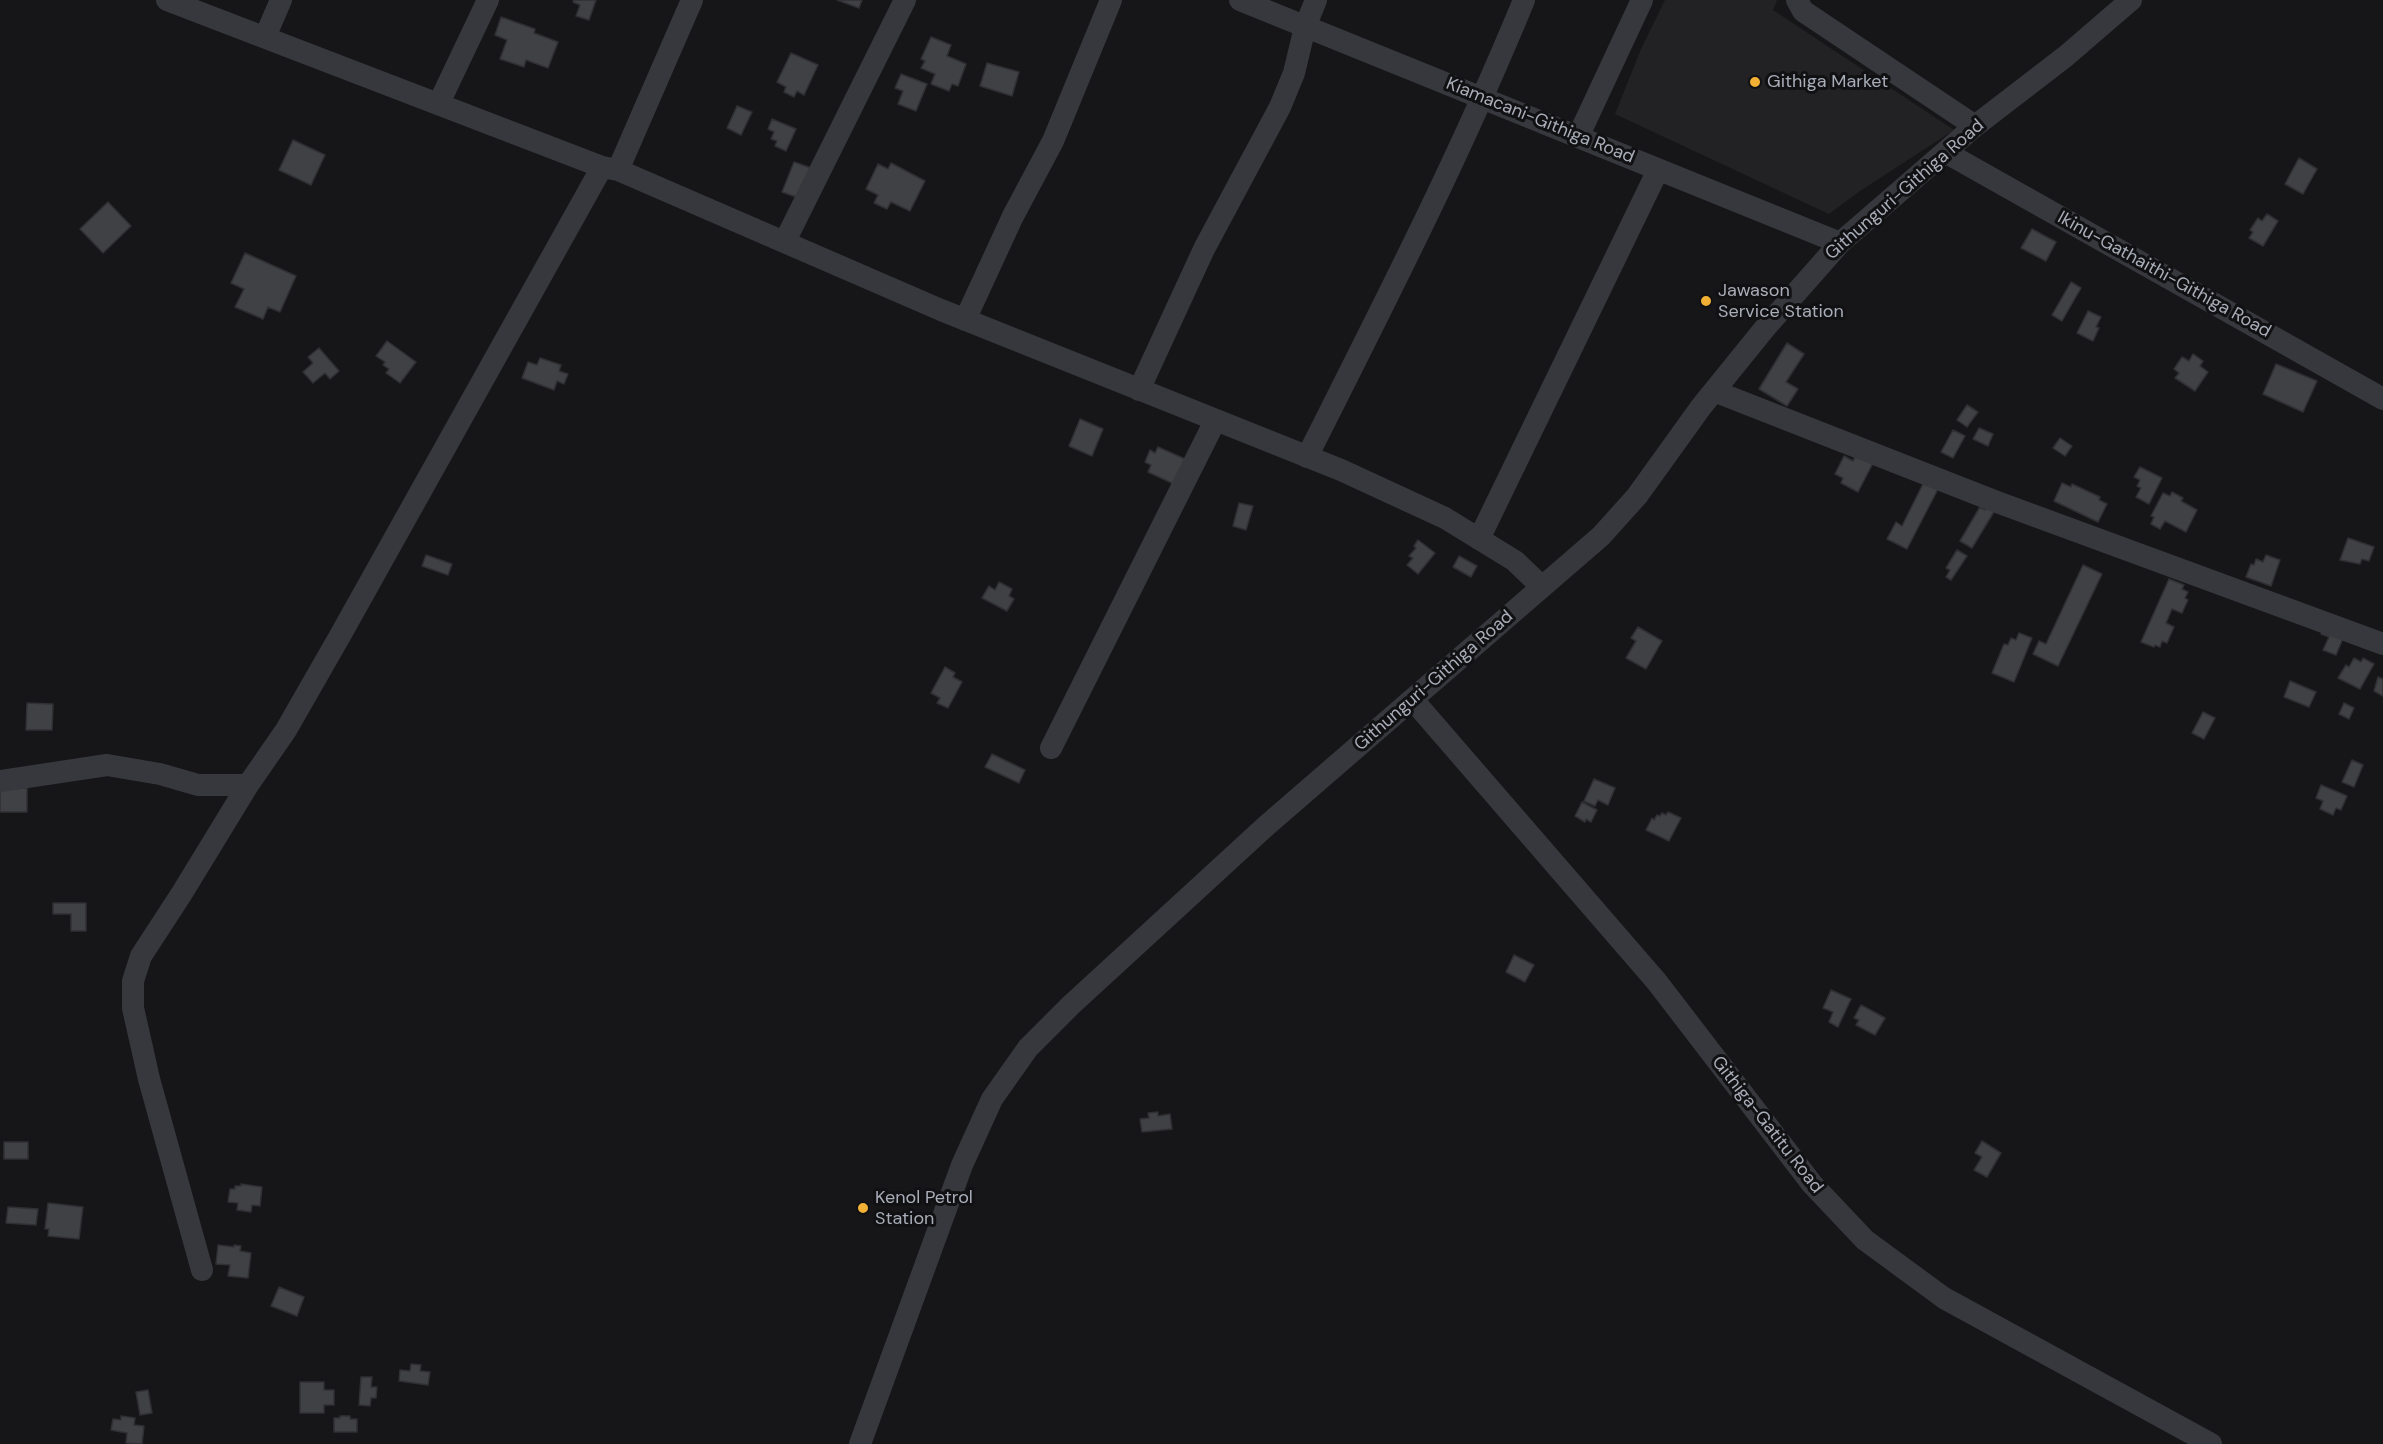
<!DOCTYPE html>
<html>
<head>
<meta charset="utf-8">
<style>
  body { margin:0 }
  canvas { display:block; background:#161618 }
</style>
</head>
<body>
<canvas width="2383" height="1444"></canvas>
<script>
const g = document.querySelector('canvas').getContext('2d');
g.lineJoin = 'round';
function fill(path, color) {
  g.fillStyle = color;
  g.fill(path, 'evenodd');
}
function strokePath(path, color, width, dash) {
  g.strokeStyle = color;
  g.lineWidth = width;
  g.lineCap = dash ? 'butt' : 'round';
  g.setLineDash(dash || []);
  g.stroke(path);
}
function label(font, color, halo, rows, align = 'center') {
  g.font = font + ' "DM Sans",sans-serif';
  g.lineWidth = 6;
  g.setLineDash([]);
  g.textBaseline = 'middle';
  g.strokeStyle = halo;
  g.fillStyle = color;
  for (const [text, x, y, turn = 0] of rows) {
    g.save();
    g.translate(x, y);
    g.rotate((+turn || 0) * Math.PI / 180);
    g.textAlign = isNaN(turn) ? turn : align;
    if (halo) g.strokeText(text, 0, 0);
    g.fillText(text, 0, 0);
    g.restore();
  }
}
fill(new Path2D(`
  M1665 0H1777L1773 10 1954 130 1860 191 1829 214 1615 114 1641 49Z`), '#222225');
const building = new Path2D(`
  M574 0H596L589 20 576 16 580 5 573 2Z
  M837 0H862L859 8Z
  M501 17 535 29 534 33 558 42 548 68 526 60 524 67 500 59 507 40 495 35Z
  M931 37 951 45 947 56 966 64 958 86 952 84 949 91 931 84 935 74 921 68 925 61 921 59Z
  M791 53 818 65 804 95 797 91 794 97 784 92 786 87 777 82Z
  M987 63 1019 72 1012 96 980 86Z
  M901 74 927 84 916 111 898 104 903 91 895 88Z
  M737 106 752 112 741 135 727 128Z
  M772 119 796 129 786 151 775 146 777 141 771 139 774 132 768 129Z
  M293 140 325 155 311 185 279 170Z
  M2299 158 2317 169 2303 194 2285 184Z
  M794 162 817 170 799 198 782 192Z
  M891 163 925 181 910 211 891 202 887 209 874 203 878 195 866 189 878 164 888 169Z
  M108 202 131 226 103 253 80 229Z
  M2267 214 2278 221 2263 246 2249 238 2253 232 2250 230 2258 218 2262 221Z
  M2032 229 2056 242 2046 261 2021 248Z
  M245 253 296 276 280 312 268 307 263 319 235 307 244 289 231 283Z
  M2071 282 2081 288 2062 321 2052 315Z
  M2088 311 2101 317 2096 327 2099 328 2093 341 2077 333Z
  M387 341 416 362 400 383 386 373 389 369 383 365 385 362 376 356Z
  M1787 343 1804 354 1786 382 1798 389 1787 406 1759 389Z
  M319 348 339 371 330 379 325 373 313 383 303 372 313 363 308 357Z
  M2193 354 2203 361 2200 366 2208 372 2195 391 2175 378 2179 373 2174 369 2182 357 2189 361Z
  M540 358 561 365 559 371 568 374 564 384 557 381 554 390 522 378 528 362 537 365Z
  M2276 364 2317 381 2303 412 2263 394Z
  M1967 405 1978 412 1967 427 1957 420Z
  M1080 419 1103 429 1092 456 1069 446Z
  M1979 428 1993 434 1988 446 1973 439Z
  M1953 430 1965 436 1953 458 1941 452Z
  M2060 438 2072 446 2065 456 2053 448Z
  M1158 447 1185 459 1174 484 1148 472 1151 465 1145 462 1150 450 1155 453Z
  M1856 455 1873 463 1858 492 1841 483 1843 478 1835 474 1844 456 1853 461Z
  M2140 467 2162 478 2149 504 2136 497 2141 488 2137 486 2140 480 2134 477Z
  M1924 482 1938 489 1907 549 1887 539 1896 522 1902 526Z
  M2062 483 2071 487 2072 484 2100 497 2099 500 2107 504 2098 522 2054 501Z
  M2172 492 2183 498 2181 501 2197 510 2186 532 2165 521 2160 529 2151 524 2154 517 2151 516 2163 493 2170 496Z
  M1239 503 1253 506 1246 530 1233 526Z
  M1988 505 1995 510 1972 548 1960 541 1980 507 1985 510Z
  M2348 538 2374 547 2369 561 2362 559 2360 564 2340 560Z
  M1418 540 1435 553 1418 574 1407 565 1413 558 1409 556 1416 548 1414 546Z
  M1957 550 1967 556 1951 580 1946 577 1950 570 1946 568Z
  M426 555 452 564 448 575 422 566Z
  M2266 555 2280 560 2271 586 2246 577 2251 564 2254 565 2256 559 2263 562Z
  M1459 556 1477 566 1471 577 1453 567Z
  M2083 565 2102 574 2058 666 2033 654 2039 641 2046 644Z
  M2169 579 2184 585 2182 589 2188 592 2185 598 2188 600 2182 613 2172 609 2166 623 2174 627 2167 643 2162 641 2160 647 2155 645 2154 647 2141 642Z
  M999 582 1012 589 1009 596 1014 599 1007 611 982 598 989 586 995 590Z
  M1638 627 1662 641 1646 669 1626 658 1636 641 1631 638Z
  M2323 627 2344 636 2336 655 2323 650 2329 637 2321 634Z
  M2019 633 2032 638 2014 682 1992 673 2004 644 2008 645 2011 638 2016 640Z
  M2354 658 2361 662 2363 658 2374 664 2360 689 2338 678 2346 665 2349 667Z
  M945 667 955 673 953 677 962 682 948 708 937 703 940 698 931 693Z
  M2378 677 2383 679V696L2374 691Z
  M2290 681 2316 692 2309 707 2284 697Z
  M27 703 53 704 52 730H26Z
  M2344 703 2354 708 2349 719 2339 714Z
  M2203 712 2215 718 2204 739 2192 733Z
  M992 754 1025 770 1019 783 985 767Z
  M2352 760 2363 765 2354 787 2342 782Z
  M1594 779 1615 788 1608 805 1598 800 1595 806 1584 801Z
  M2321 785 2347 796 2341 810 2336 808 2333 815 2320 809 2323 801 2316 798Z
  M27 788V812H0V789Z
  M1582 802 1597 810 1591 822 1586 819 1585 822 1575 816Z
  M1668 812 1681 818 1669 841 1646 830 1652 818 1654 820 1657 815 1660 816 1662 813 1666 815Z
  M53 903H86V931H71V914H53Z
  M1514 955 1534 965 1525 982 1506 972Z
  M1831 990 1851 999 1838 1027 1829 1022 1833 1012 1823 1008Z
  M1861 1005 1885 1018 1875 1035 1856 1025 1859 1020 1854 1018Z
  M1158 1112V1116L1170 1114 1172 1129 1142 1132 1140 1119 1149 1118 1148 1113Z
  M1982 1141 2001 1153 1987 1177 1974 1170 1982 1157 1975 1153Z
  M4 1142H28V1159H4Z
  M241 1184 262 1187 260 1206 252 1205 251 1212 237 1210 238 1203 228 1202 230 1189H235V1186H241Z
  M48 1203 83 1207 79 1239 48 1236 49 1229H45Z
  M8 1207 38 1209 36 1225 6 1223Z
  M218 1245 234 1247V1245L241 1246 240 1251 251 1253 248 1278 228 1276 230 1265 216 1264Z
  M279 1287 304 1297 297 1316 271 1306Z
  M411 1364 421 1365 420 1371 430 1372 428 1385 399 1381 400 1370 410 1371Z
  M361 1377H372L371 1387H377L376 1398H371L370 1406 359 1405Z
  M300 1382H324V1390H334V1405H324V1413H300Z
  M148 1390 152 1413 140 1415 136 1392Z
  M121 1416 135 1418 134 1425 144 1426 142 1444 126 1443 127 1433 111 1430 113 1419 121 1420Z
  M340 1416H350V1419H357V1432H334V1418H340Z`);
fill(building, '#404145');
strokePath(building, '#303034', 1.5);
strokePath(new Path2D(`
  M167 0 602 167 618 170 941 310 1341 470 1445 518 1515 561 1542 587
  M1240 0 1840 243
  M1797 0 1803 11 1975 126
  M265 37 281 0
  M439 103 488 0
  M1578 137 1642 0
  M1945 152 2383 399
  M618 170 692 0
  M785 241 905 0
  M965 320 1013 216 1053 141 1111 0
  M1139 390 1204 249 1280 107 1294 73 1305 27 1316 0
  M1714 391 1997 502 2383 644
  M1307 457C1383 306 1460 156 1524 0
  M1479 539 1658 170
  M1413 700 1657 982 1812 1184 1865 1240 1944 1298 2211 1444
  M1051 748 1215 421
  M0 781 107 765 160 774 198 785H248L286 730 341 634 602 167
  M202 1270 149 1079 133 1008V981L141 956 182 893 248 785
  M860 1444 962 1165 992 1099 1028 1048 1071 1005 1266 826 1601 536 1637 496 1701 407 1765 328 1840 243 1975 126 2066 56 2131 0`), '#37383d', 22);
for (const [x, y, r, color] of [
  [1755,82,6,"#f2b134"],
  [1706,301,6,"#f2b134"],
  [863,1208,6,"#f2b134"]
]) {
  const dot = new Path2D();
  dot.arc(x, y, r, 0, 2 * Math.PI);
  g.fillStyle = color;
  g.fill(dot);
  strokePath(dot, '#111113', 2);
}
label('18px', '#a8adb8', '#111113', [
  ["Githiga Market",1767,82],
  ["Jawason",1718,291],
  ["Service Station",1718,312],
  ["Kenol Petrol",875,1198],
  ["Station",875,1219]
], 'left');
label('18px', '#a8adb8', '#111113', [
  ["Kiamacani-Githiga Road",1540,121,22],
  ["Githunguri-Githiga Road",1905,190,-41],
  ["Ikinu-Gathaithi-Githiga Road",2164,275,29],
  ["Githunguri-Githiga Road",1434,681,-41],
  ["Githiga-Gatitu Road",1767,1125,52]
]);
</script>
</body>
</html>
